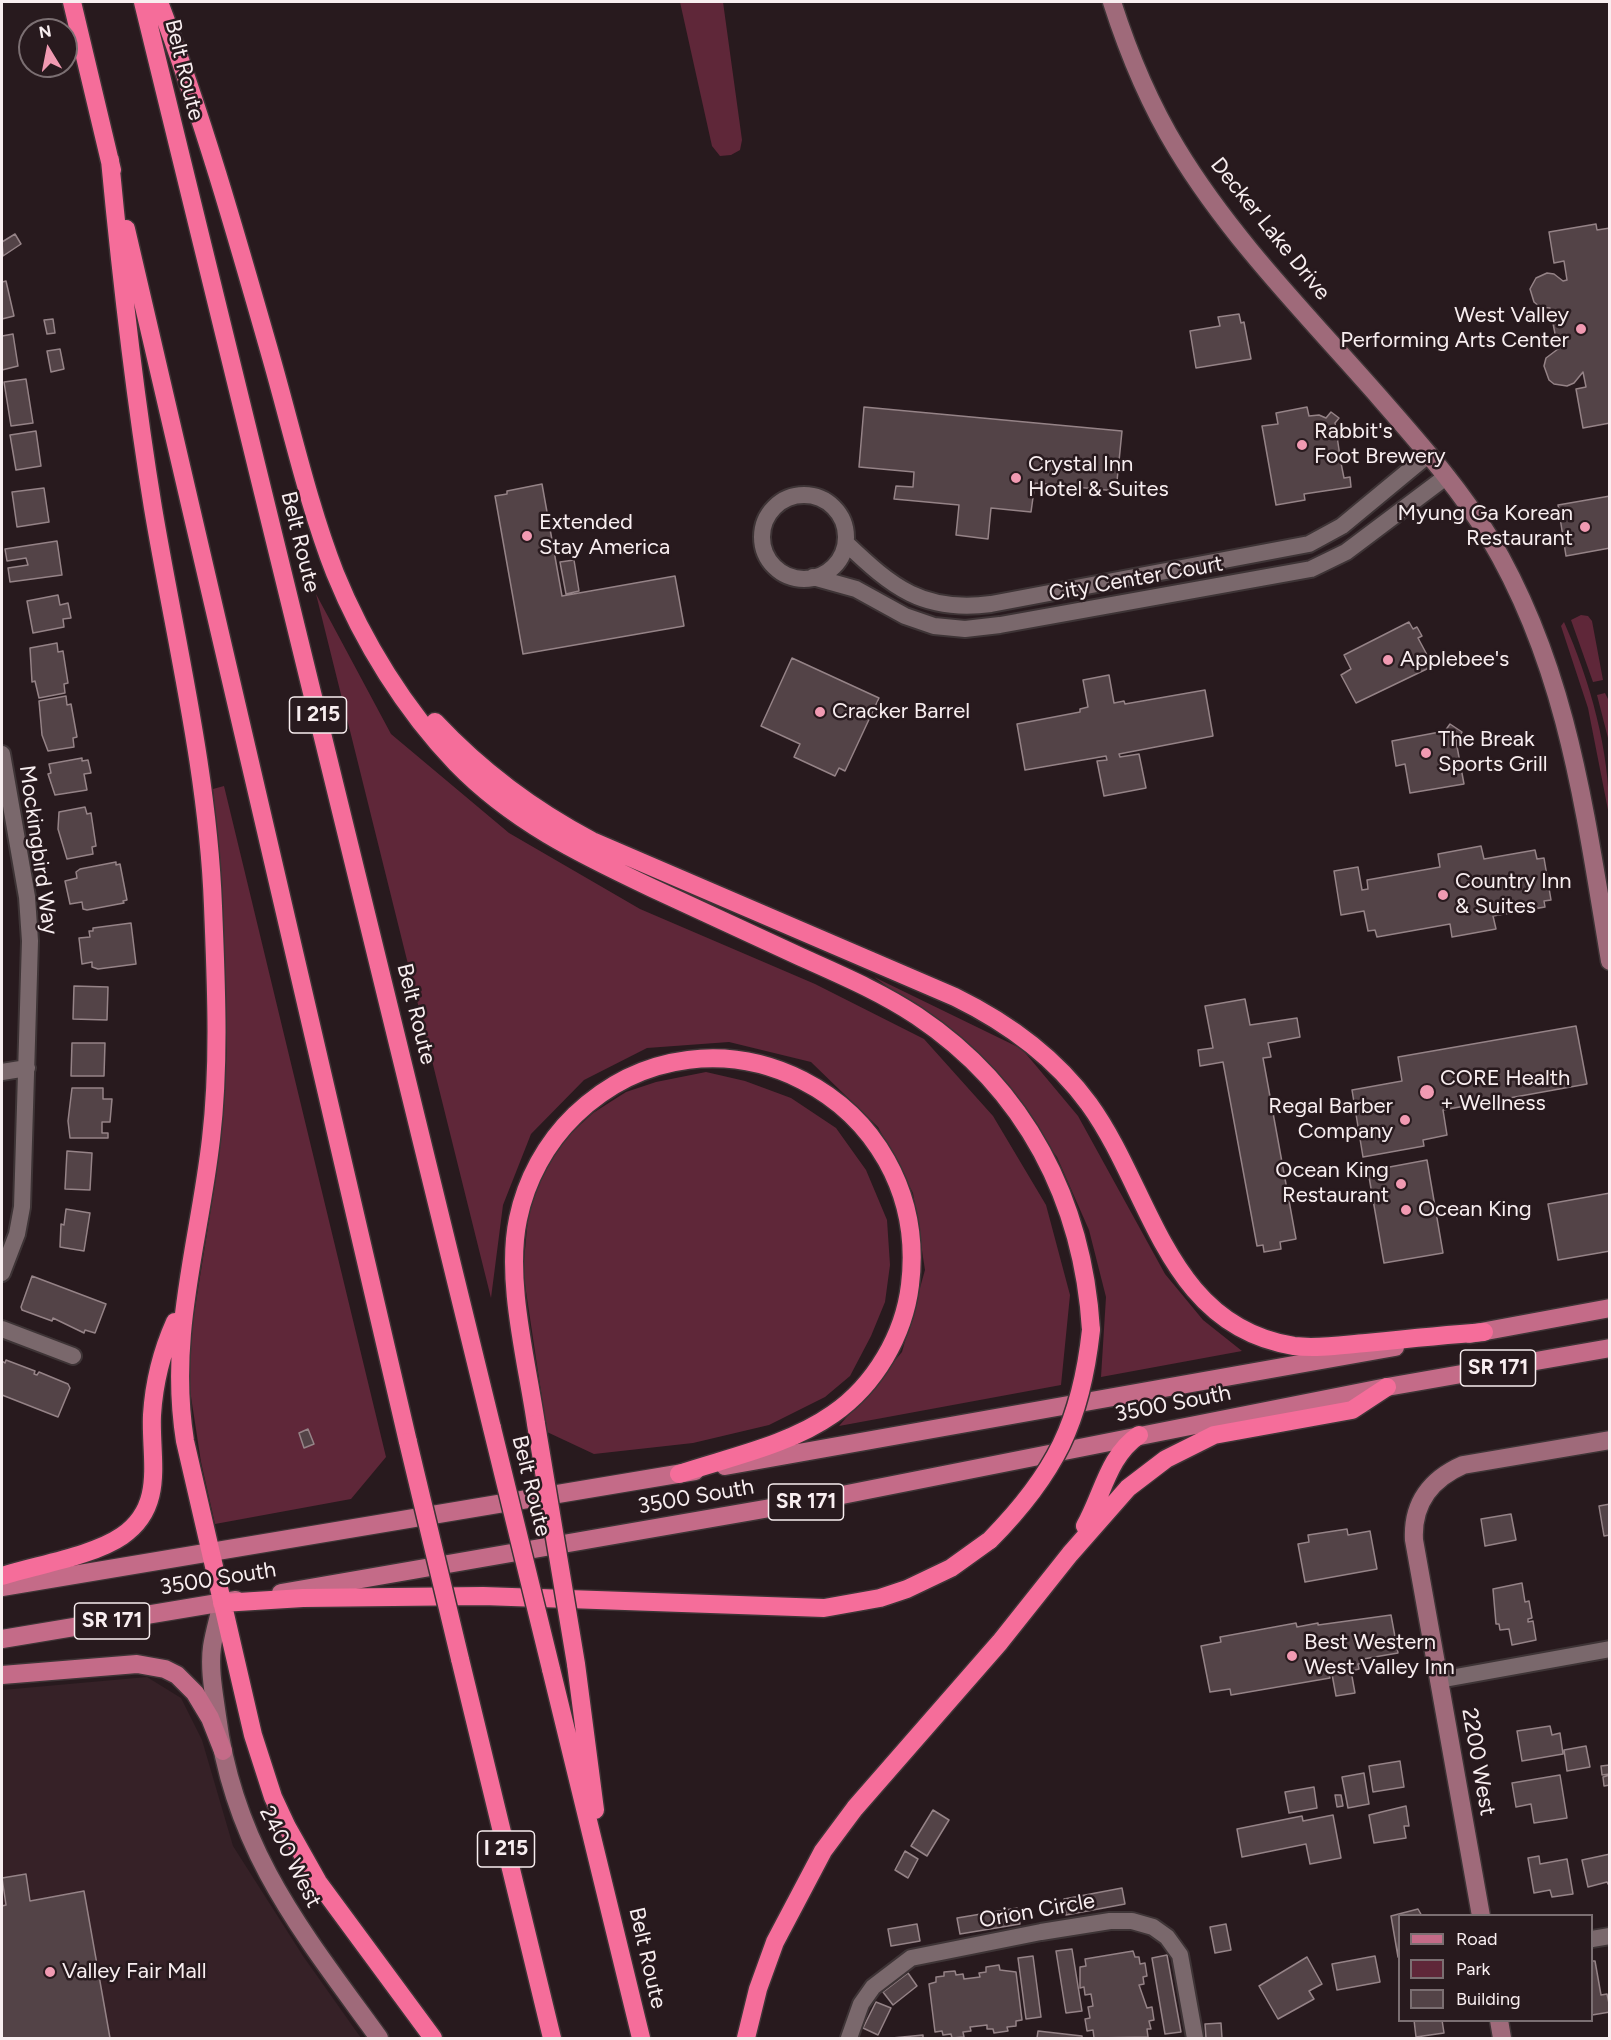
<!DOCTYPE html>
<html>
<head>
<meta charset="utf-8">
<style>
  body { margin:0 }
  #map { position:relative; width:1611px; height:2040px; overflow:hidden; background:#281a1e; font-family:Figtree,sans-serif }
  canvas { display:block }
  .frame { position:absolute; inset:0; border:3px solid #f8eef0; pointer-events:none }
  .legend { position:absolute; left:1398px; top:1914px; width:195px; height:108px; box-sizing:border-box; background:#281a1e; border:2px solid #7b6f72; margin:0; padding:8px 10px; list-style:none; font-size:18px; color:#f8eef0 }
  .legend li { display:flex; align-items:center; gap:12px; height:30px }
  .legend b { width:30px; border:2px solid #7b6f72 }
  .north { position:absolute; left:18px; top:18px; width:60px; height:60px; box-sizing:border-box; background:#281a1e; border:2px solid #7b6f72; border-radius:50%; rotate:350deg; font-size:16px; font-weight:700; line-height:24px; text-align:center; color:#f8eef0 }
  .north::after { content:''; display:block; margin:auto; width:21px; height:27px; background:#f19ab2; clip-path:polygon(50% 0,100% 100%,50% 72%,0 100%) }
</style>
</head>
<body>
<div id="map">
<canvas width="1611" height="2040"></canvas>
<div class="frame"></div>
<ul class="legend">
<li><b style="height:8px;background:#c46b88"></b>Road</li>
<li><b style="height:16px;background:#5f2739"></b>Park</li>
<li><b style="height:16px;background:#534347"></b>Building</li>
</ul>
<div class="north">N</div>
</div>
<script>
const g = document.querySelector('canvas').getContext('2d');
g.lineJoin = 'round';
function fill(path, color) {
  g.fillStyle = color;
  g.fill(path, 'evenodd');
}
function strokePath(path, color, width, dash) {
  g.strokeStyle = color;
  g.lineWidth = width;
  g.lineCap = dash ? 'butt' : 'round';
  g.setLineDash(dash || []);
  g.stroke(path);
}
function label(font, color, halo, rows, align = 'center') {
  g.font = font + ' Figtree,sans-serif';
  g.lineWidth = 5;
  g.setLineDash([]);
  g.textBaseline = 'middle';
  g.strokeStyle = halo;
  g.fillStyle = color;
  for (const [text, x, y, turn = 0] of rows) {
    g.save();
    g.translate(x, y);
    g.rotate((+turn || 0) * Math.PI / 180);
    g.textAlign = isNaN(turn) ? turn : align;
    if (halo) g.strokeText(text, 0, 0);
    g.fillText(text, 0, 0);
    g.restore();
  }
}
fill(new Path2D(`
  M147 1677 181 1698 202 1740 233 1846 303 1956 361 2038H2V1690Z`), '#362127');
fill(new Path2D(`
  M680 2H723L742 140 740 150 731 155 720 156 712 146Z
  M316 594 391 734 509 833 640 909 815 984 924 1039 993 1116 1046 1205 1070 1295 1061 1385 839 1426 902 1352 925 1270 913 1193 878 1127 811 1062 729 1042 647 1048 584 1080 531 1134 503 1205 491 1298Z
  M1581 615 1588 616 1592 621 1603 680 1593 682 1571 620Z
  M1564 622C1590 681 1610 751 1609 815L1588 708 1561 626Z
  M1605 693 1609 701V742L1597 695Z
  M224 786 386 1457 351 1499 215 1524 201 1462 186 1364 216 1177 227 1051 213 789Z
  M874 977 1022 1049 1078 1116 1165 1274 1203 1320 1242 1351 1101 1377 1106 1297 1089 1230 1057 1157 1018 1106 920 1010Z
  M706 1072 745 1081 791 1098 836 1128 866 1170 887 1220 890 1265 885 1302 871 1336 850 1376 825 1397 769 1425 693 1443 594 1454 547 1432 523 1271 530 1197 559 1144 593 1113 626 1092 656 1082Z`), '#5f2739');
const building = new Path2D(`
  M1596 224 1597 230 1610 228V423L1583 428 1576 389 1586 387 1583 372 1574 383 1567 386 1554 384 1549 380 1544 366 1546 358 1558 349 1550 308 1540 307 1534 302 1530 289 1536 278 1547 273 1554 274 1563 281 1567 280 1564 261 1554 263 1549 232Z
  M15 234 21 244 3 256 2 242Z
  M6 281 14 316 2 319V282Z
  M1239 314 1241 323 1244 322 1251 359 1196 368 1190 331 1220 326 1218 317Z
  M53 319 55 333 47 334 44 320Z
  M13 334 18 366 2 370V336Z
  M60 349 64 369 51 372 47 351Z
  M26 379 33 423 11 426 4 382Z
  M864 407 1122 431 1116 491 1035 483 1031 512 991 508 988 539 956 535 959 505 894 499 896 486 913 487 914 472 859 467Z
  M1307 407 1309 416 1319 415 1326 418 1331 412 1339 418 1335 423 1341 463 1344 478 1350 477 1351 487 1304 494 1305 500 1276 505 1262 426 1278 424 1276 413Z
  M36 431 41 466 16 470 10 435Z
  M542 484 562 596 675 576 684 626 523 654 495 496 507 494V491Z
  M44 488 49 522 17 527 12 492Z
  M1610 496V548L1566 556 1558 505Z
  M57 541 62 575 10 582 8 568 28 565 26 558 7 561 5 549Z
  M574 560 579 591 566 594 560 562Z
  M58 595 60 605 68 603 71 618 63 619 64 627 33 633 27 601Z
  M1409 622 1413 629 1417 627 1422 636 1418 638 1433 666 1356 703 1341 675 1351 669 1344 655Z
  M57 643 58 652 63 651 68 683 64 684 65 693 39 698 35 681 32 682 30 648Z
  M792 658 879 698 845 771 839 768 835 776 794 757 800 744 761 726Z
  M1109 675 1114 703 1124 701 1125 704 1205 690 1213 736 1119 754 1120 757 1139 754 1146 788 1104 796 1097 761 1107 760 1106 756 1025 770 1017 724 1080 712V709L1088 707 1083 680Z
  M66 696 67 705 71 704 77 737 73 738 74 747 48 751 42 735 39 701Z
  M1450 724 1462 732 1456 741 1464 784 1410 793 1405 764 1396 766 1392 741 1445 731Z
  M82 758V761L88 760 91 773 84 774 87 790 55 795 48 774 51 773 49 764Z
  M85 807 87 814 91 813 96 846 92 847 93 854 67 859 58 829 59 812Z
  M1481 846 1484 859 1535 850 1537 859 1544 858 1551 900 1544 901 1545 907 1493 916 1496 929 1452 937 1450 924 1377 937 1375 930 1368 931 1364 911 1341 915 1334 871 1358 867 1362 890 1368 889 1367 880 1440 867 1438 854Z
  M116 862V865L120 864 127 900 123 901 124 903 87 910 83 909 82 902 70 904 65 881 77 878 76 872 80 869Z
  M131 923 136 964 98 969 92 967V962L82 964 79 938 90 937 89 931H93V928Z
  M74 986 108 987 107 1020 73 1019Z
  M1245 999 1250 1025 1297 1018 1300 1037 1268 1043 1271 1057 1263 1058 1296 1239 1280 1242 1281 1249 1264 1252 1263 1245 1257 1246 1223 1062 1200 1066 1198 1050 1213 1048 1205 1006Z
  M1576 1026 1587 1084 1443 1110 1447 1135 1423 1140 1424 1146 1363 1157 1352 1090 1402 1081 1398 1057Z
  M72 1043H105L104 1076H71Z
  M72 1088H103V1099H112L110 1122H102V1133H108V1138H70L68 1121Z
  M67 1151 92 1153 90 1190 65 1189Z
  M1427 1160 1443 1253 1384 1263 1368 1171Z
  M1610 1193V1251L1558 1260 1548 1204Z
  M66 1209 90 1213 84 1251 60 1247 61 1224 64 1225Z
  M32 1276 106 1304 95 1333 85 1330 84 1333 53 1318 52 1321 22 1310 21 1307Z
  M6 1360 35 1371 34 1374 37 1375 39 1372 68 1384 70 1388 58 1417 2 1395V1361L5 1363Z
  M308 1429 314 1444 304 1448 299 1433Z
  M1610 1504V1535L1604 1536 1599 1506Z
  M1511 1514 1516 1540 1485 1546 1481 1519Z
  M1347 1529 1348 1535 1370 1531 1377 1569 1305 1582 1298 1544 1309 1542 1308 1535Z
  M1522 1583 1525 1602 1529 1601 1532 1618 1528 1619V1622L1533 1621 1536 1640 1512 1645 1509 1629 1500 1630 1499 1624H1496L1493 1589Z
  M1391 1615 1398 1653 1363 1659 1364 1663 1358 1664 1359 1669 1351 1671 1355 1693 1336 1696 1332 1674 1329 1675 1330 1678 1231 1695 1230 1689 1210 1692 1201 1646 1221 1642 1220 1637 1296 1623 1297 1627 1318 1623V1625Z
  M1550 1726 1552 1735 1560 1733 1563 1754 1522 1761 1517 1731Z
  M1586 1746 1590 1767 1567 1771 1564 1750Z
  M1400 1761 1404 1787 1373 1792 1369 1766Z
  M1610 1765V1774L1602 1775 1601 1766Z
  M1364 1773 1369 1804 1348 1808 1342 1777Z
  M1560 1775 1567 1818 1534 1823 1531 1804 1516 1807 1512 1783Z
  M1610 1775V1785L1604 1786 1603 1777Z
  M1314 1787 1317 1808 1289 1813 1285 1792Z
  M1335 1795H1341L1343 1806 1337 1807Z
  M1406 1806 1409 1826H1404L1406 1838 1374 1843 1369 1815Z
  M933 1810 949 1820 927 1856 911 1846Z
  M1333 1815 1341 1858 1310 1864 1306 1844 1242 1857 1237 1829 1302 1816 1303 1821Z
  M905 1851 918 1859 908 1878 895 1870Z
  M1610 1854V1887L1607 1882 1588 1887 1582 1860Z
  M1539 1856 1540 1864 1567 1859 1573 1894 1552 1897 1550 1890 1534 1893 1528 1858Z
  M26 1874 30 1901 84 1891 110 2038H2V1906L6 1905 2 1878Z
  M1122 1888 1125 1904 1066 1915 1064 1899Z
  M1017 1908 1020 1924 960 1934 957 1918Z
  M1418 1909 1422 1916H1400L1398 1957 1391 1916Z
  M917 1924 920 1941 891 1946 888 1929Z
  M1226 1924 1231 1950 1215 1953 1210 1927Z
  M1072 1949 1082 2011 1066 2013 1056 1951Z
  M1133 1951 1135 1957H1139L1140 1964 1145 1963 1147 1976 1143 1977 1144 1984 1139 1985 1147 2008 1152 2007 1154 2020 1149 2021 1151 2029H1147L1148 2037 1094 2038 1093 2030 1087 2031 1085 2019 1090 2018 1088 2007 1093 2006 1091 1994 1085 1995 1084 1987 1080 1988V1967L1086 1966 1085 1959Z
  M1167 1955 1181 2032 1165 2034 1152 1958Z
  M1033 1956 1041 2017 1026 2019 1018 1958Z
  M1375 1956 1380 1982 1337 1990 1332 1964Z
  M1307 1957 1322 1984 1309 1991 1314 1999 1278 2019 1259 1986Z
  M1592 1961H1595L1601 1995 1607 1994 1610 2008V2012L1592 2015Z
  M999 1965 1000 1970 1016 1972 1022 2020 1016 2021V2026L1007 2027 1008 2031 994 2033 993 2029H987V2025L970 2027 971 2031 963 2032 964 2037 952 2038 951 2034 943 2035 942 2031 935 2032 929 1984 936 1982V1977L944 1976V1972L955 1971 956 1975 963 1974 964 1979 980 1977 979 1973 986 1972V1967Z
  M908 1973 917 1986 893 2005 883 1992Z
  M876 2002 891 2008 878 2035 863 2028Z
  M1414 2020H1442L1444 2033 1416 2037Z
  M1221 2023 1222 2038H1206L1205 2024Z
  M1038 2031 1082 2036V2038H1037Z
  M923 2035V2038H892Z`);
fill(building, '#534347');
strokePath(building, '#958387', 1.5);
const street = new Path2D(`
  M762 537a42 42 0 1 1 84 0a42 42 0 1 1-84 0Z
  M846 543C892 587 923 613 991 604L1309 544 1342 526 1429 454
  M813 577 856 589 905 616 934 626 965 629 1000 625 1311 569 1346 552 1447 476
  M2 754 27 897 30 941 22 1207 17 1234 2 1273
  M2 1072 27 1068
  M2 1329 73 1356
  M1439 1680 1610 1649
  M1592 1939 1610 1936
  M849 2038 861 2004 873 1987 911 1958 1041 1932 1110 1921H1132L1153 1927 1167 1937 1180 1955 1195 2038`);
const secondary = new Path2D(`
  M1112 2C1128 52 1149 103 1177 149 1232 240 1310 318 1380 398 1419 443 1458 486 1489 537 1568 669 1585 813 1610 961
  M222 1603C219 1617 214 1633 212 1647 209 1669 214 1694 217 1716 234 1850 303 1933 379 2038
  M1481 1916 1414 1540C1412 1503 1431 1479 1463 1465L1610 1440
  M1499 2020 1502 2038`);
const primary = new Path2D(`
  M1470 1334 1610 1308
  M725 1466 1395 1347
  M2 1587 695 1471
  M281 1593 822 1499 1387 1387 1610 1348
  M2 1639 236 1600
  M2 1675 137 1664 165 1669 177 1675 195 1693 210 1718 223 1751`);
const highway = new Path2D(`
  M72 2 112 170
  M143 2 492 1428
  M159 2C203 118 237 238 271 357 291 427 309 507 335 573 363 642 405 710 456 763 512 821 580 854 652 888 702 911 752 934 801 957 841 975 881 992 917 1016 1026 1089 1083 1201 1091 1330
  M110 160C121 276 134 392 153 508 175 639 208 772 213 906 216 983 220 1062 211 1139 199 1244 168 1335 185 1441L253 1735 273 1797 287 1827 318 1882 433 2038
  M126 229 408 1442
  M435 722C481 771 533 810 592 841L955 997C1008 1023 1054 1056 1089 1104 1152 1191 1166 1326 1294 1346 1318 1349 1342 1345 1366 1343 1405 1339 1445 1335 1484 1332
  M536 1424C527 1362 505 1280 518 1219 526 1180 546 1143 575 1115 712 984 933 1097 910 1285 904 1335 875 1385 833 1414 789 1445 730 1457 679 1474
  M1085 1526C1103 1494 1108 1456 1139 1435
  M2 1576C36 1565 93 1556 122 1536 166 1506 150 1459 152 1415 154 1383 162 1351 175 1322
  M222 1603 303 1598 483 1596 824 1608 880 1598 907 1589 951 1568 990 1540
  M460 1659 552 2038
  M576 1664 595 1810
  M551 1669 641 2038
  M746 2038 758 1989 775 1942 823 1851 855 1808 1000 1642 1070 1554 1128 1488 1166 1459 1214 1435 1352 1410 1387 1387`);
strokePath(street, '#3e3436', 20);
strokePath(secondary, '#3e3436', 21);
strokePath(primary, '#3e3436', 21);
strokePath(highway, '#3e3436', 21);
strokePath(street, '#7a686c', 16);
strokePath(secondary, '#9f6a7a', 18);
strokePath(primary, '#c46b88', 18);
strokePath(highway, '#f56d9a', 18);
const highwayBridge = new Path2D(`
  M536 1424 576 1664
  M492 1428 551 1669
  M408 1442 460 1659
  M990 1540C1055 1474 1081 1422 1091 1330`);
strokePath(highwayBridge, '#3e3436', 21, []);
strokePath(highwayBridge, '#f56d9a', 18);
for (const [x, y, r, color] of [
  [1581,329,6,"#f19ab2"],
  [1302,445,6,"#f19ab2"],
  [1016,478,6,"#f19ab2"],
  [1585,527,6,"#f19ab2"],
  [527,536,6,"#f19ab2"],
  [1388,660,6,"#f19ab2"],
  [820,712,6,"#f19ab2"],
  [1426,753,6,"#f19ab2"],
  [1443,895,6,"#f19ab2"],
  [1427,1092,8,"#f19ab2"],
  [1405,1120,6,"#f19ab2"],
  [1401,1184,6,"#f19ab2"],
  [1406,1210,6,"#f19ab2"],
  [1292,1656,6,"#f19ab2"],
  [50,1972,6,"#f19ab2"]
]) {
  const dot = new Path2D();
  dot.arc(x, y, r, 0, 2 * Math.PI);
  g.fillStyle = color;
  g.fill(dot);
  strokePath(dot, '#281a1e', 2);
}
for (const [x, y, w] of [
  [318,715,57],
  [1498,1368,75],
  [806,1502,75],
  [112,1621,75],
  [506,1849,57]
]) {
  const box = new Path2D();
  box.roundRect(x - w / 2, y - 18, w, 36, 4.5);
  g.fillStyle = '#281a1e';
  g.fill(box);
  strokePath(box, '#f8eef0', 1.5);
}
label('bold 21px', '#f8eef0', null, [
  ["I 215",318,715],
  ["SR 171",1498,1368],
  ["SR 171",806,1502],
  ["SR 171",112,1621],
  ["I 215",506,1849]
]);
label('22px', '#f8eef0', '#281a1e', [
  ["Belt Route",184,70,76],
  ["Decker Lake Drive",1270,229,51],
  ["Belt Route",300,542,76],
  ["City Center Court",1136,579,-10],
  ["Mockingbird Way",38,850,82],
  ["Belt Route",416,1014,76],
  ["3500 South",1173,1404,-11],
  ["Belt Route",531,1486,76],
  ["3500 South",696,1497,-10],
  ["3500 South",218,1579,-9],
  ["2200 West",1478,1762,80],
  ["2400 West",290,1857,63],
  ["Orion Circle",1037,1911,-10],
  ["Belt Route",647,1958,77]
]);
label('22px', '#f8eef0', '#281a1e', [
  ["West Valley",1569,316,"right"],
  ["Performing Arts Center",1569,341,"right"],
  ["Rabbit's",1314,432],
  ["Foot Brewery",1314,457],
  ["Crystal Inn",1028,465],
  ["Hotel & Suites",1028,490],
  ["Myung Ga Korean",1573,514,"right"],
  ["Restaurant",1573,539,"right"],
  ["Extended",539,523],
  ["Stay America",539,548],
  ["Applebee's",1400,660],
  ["Cracker Barrel",832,712],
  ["The Break",1438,740],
  ["Sports Grill",1438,765],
  ["Country Inn",1455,882],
  ["& Suites",1455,907],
  ["CORE Health",1440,1079],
  ["+ Wellness",1440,1104],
  ["Regal Barber",1393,1107,"right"],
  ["Company",1393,1132,"right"],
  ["Ocean King",1389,1171,"right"],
  ["Restaurant",1389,1196,"right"],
  ["Ocean King",1418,1210],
  ["Best Western",1304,1643],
  ["West Valley Inn",1304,1668],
  ["Valley Fair Mall",62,1972]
], 'left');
</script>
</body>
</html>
